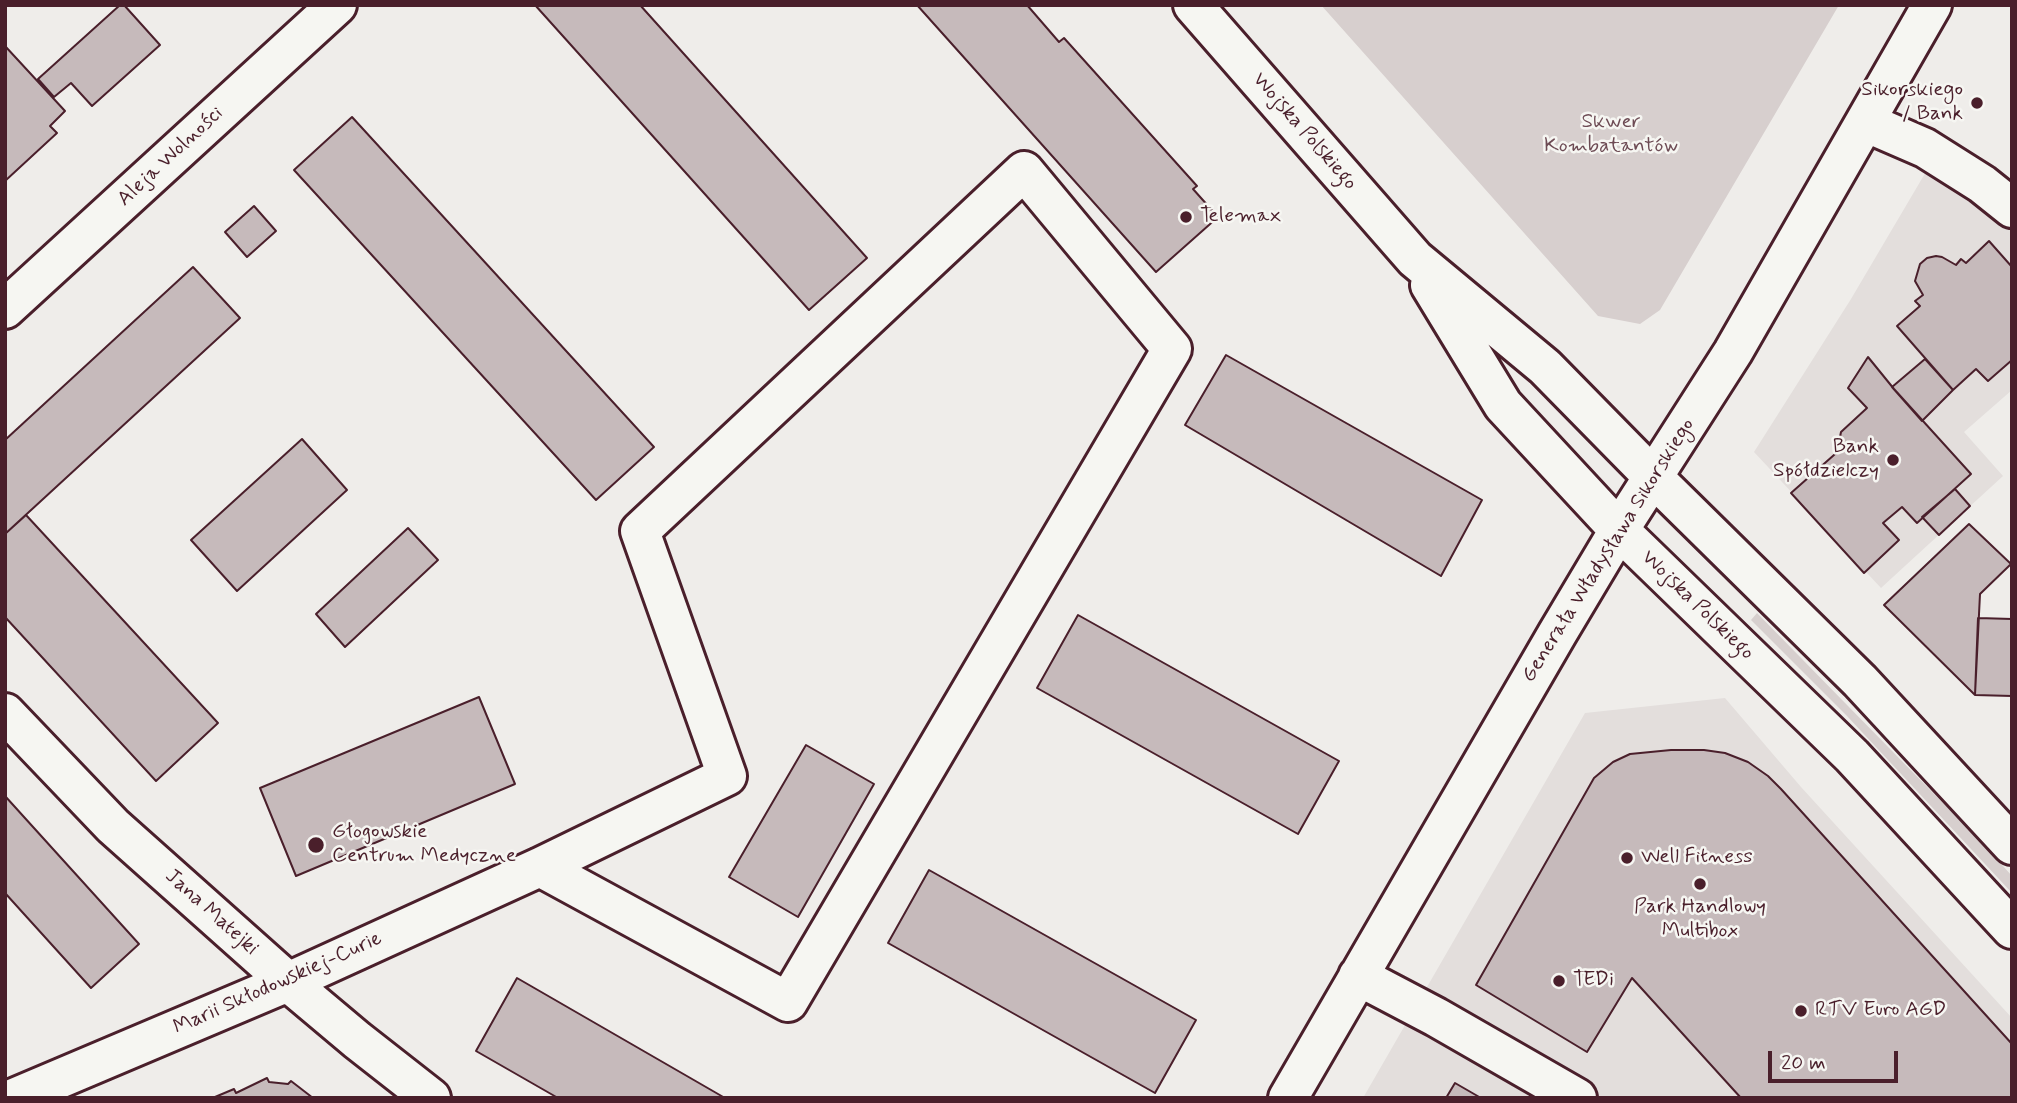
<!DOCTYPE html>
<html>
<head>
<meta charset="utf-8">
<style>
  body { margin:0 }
  #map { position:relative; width:2017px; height:1103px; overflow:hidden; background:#efedea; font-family:Mynerve,sans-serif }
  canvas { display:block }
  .frame { position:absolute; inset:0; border:7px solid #4a1f2b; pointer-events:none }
  .scale { position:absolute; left:1768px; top:1051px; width:130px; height:32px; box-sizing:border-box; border:4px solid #4a1f2b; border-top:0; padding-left:9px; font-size:21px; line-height:24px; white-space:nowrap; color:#4a1f2b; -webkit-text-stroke:5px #f6f6f2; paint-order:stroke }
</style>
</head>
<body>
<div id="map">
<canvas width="2017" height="1103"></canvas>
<div class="frame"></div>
<div class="scale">20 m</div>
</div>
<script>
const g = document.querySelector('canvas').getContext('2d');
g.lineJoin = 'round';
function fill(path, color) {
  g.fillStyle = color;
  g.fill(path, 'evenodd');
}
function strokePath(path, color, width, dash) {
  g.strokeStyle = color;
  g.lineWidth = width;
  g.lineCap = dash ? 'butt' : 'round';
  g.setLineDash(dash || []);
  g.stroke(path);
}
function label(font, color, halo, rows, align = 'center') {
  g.font = font + ' Mynerve,sans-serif';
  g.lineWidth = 5;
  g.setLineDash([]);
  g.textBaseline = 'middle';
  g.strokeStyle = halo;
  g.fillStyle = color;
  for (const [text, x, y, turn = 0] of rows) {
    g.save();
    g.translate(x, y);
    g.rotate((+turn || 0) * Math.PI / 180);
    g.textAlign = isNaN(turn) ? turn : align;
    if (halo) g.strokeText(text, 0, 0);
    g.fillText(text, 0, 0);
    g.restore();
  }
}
fill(new Path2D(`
  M1940 148 2012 228V390L1964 432 2003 476 1881 588 1754 452 1851 299Z
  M1725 698 1801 787 2012 1018V1098H1363L1585 713Z`), '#e3dedc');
fill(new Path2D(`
  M1321 5H1839L1660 310 1640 324 1598 316Z
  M1757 613 1985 846 2012 876V893L1847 716 1751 620Z`), '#d7cfce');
const building = new Path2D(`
  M120 5H124L160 45 92 106 71 83 54 97 38 79Z
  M535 5H640L867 258 809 310Z
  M917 5H1027L1059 42 1064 38 1197 186 1193 189 1218 217 1156 272Z
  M5 46 65 111 50 126 57 133 5 181Z
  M352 117 654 447 596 500 294 170Z
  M254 206 276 231 247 257 225 232Z
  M1989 241 2012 267V360L1988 381 1976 369 1953 390 1897 326 1920 306 1915 301 1923 295 1915 281 1920 264 1927 258 1936 256 1942 257 1956 265 1961 259 1966 263Z
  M193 267 240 318 5 534V440Z
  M1226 355 1482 500 1441 576 1185 425Z
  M1868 357 1894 389 1971 474 1917 523 1902 507 1883 523 1899 540 1864 573 1791 493 1843 447 1839 442 1841 432 1867 408 1848 388Z
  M1925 359 1953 390 1922 421 1892 387Z
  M302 439 347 490 237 591 191 540Z
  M1955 489 1970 506 1939 535 1922 517Z
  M26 515 218 723 156 781 5 617V534Z
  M1969 524 2011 564 1980 594 1975 695 1884 605Z
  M408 528 438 560 345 647 316 614Z
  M1078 615 1339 761 1298 834 1037 688Z
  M1978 618 2012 619V696L1975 695Z
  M479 697 515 784 296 876 260 788Z
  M806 745 874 784 798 917 729 877Z
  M1671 750H1704L1725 753 1748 762 1768 776 1781 789 2012 1044V1098H1741L1632 978 1587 1052 1476 985 1594 778 1613 762 1630 754Z
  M5 796 139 944 91 988 5 893Z
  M929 870 1196 1020 1155 1093 888 943Z
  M517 978 725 1098H558L476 1051Z
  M267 1078 269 1082 288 1084 291 1081 313 1098 215 1097 234 1089 236 1093Z
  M1455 1083 1481 1098H1446Z`);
fill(building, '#c6babb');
strokePath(building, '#4a1f2b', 2);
const minor = new Path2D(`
  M1193 5 1415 259 1545 367 1654 478 1860 681 2012 845
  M1865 122 1925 148 1982 184 2012 208
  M1430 285 1503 405 1619 530 1852 756 2012 929
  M5 309 337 5
  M5 713 113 826 288 982 357 1040 431 1098
  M1358 976 1436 1017 1577 1098
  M14 1098 288 982 540 867 727 776 640 531 1024 171 1172 349 788 1002 540 867
  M1288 1098 1557 634 1619 530 1733 352 1932 5`);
strokePath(minor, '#4a1f2b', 44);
strokePath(minor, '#f6f6f2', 38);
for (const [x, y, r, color] of [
  [1977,103,7,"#4a1f2b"],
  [1186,217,7,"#4a1f2b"],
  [1893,460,7,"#4a1f2b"],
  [316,845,9,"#4a1f2b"],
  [1627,858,7,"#4a1f2b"],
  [1700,884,7,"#4a1f2b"],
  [1559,981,7,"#4a1f2b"],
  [1801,1011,7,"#4a1f2b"]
]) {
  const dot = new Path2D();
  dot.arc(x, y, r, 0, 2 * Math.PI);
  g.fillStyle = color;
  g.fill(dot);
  strokePath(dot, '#f6f6f2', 2.5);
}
label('21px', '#4a1f2b', '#f6f6f2', [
  ["Sikorskiego",1963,91,"right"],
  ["/ Bank",1963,115,"right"],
  ["Telemax",1200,217],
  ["Bank",1879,448,"right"],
  ["Spółdzielczy",1879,472,"right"],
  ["Głogowskie",332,833],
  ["Centrum Medyczne",332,857],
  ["Well Fitness",1641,858],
  ["Park Handlowy",1700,908,"center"],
  ["Multibox",1700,932,"center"],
  ["TEDi",1573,981],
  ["RTV Euro AGD",1815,1011]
], 'left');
label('21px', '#6d4b54', '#f6f6f2', [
  ["Skwer",1611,123],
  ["Kombatantów",1611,147]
]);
label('21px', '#4a1f2b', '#f6f6f2', [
  ["Wojska Polskiego",1304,132,49],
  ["Aleja Wolności",171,157,-43],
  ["Generała Władysława Sikorskiego",1609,551,-58],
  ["Wojska Polskiego",1697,606,44],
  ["Jana Matejki",211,913,42],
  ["Marii Skłodowskiej-Curie",278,984,-24]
]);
</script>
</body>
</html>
